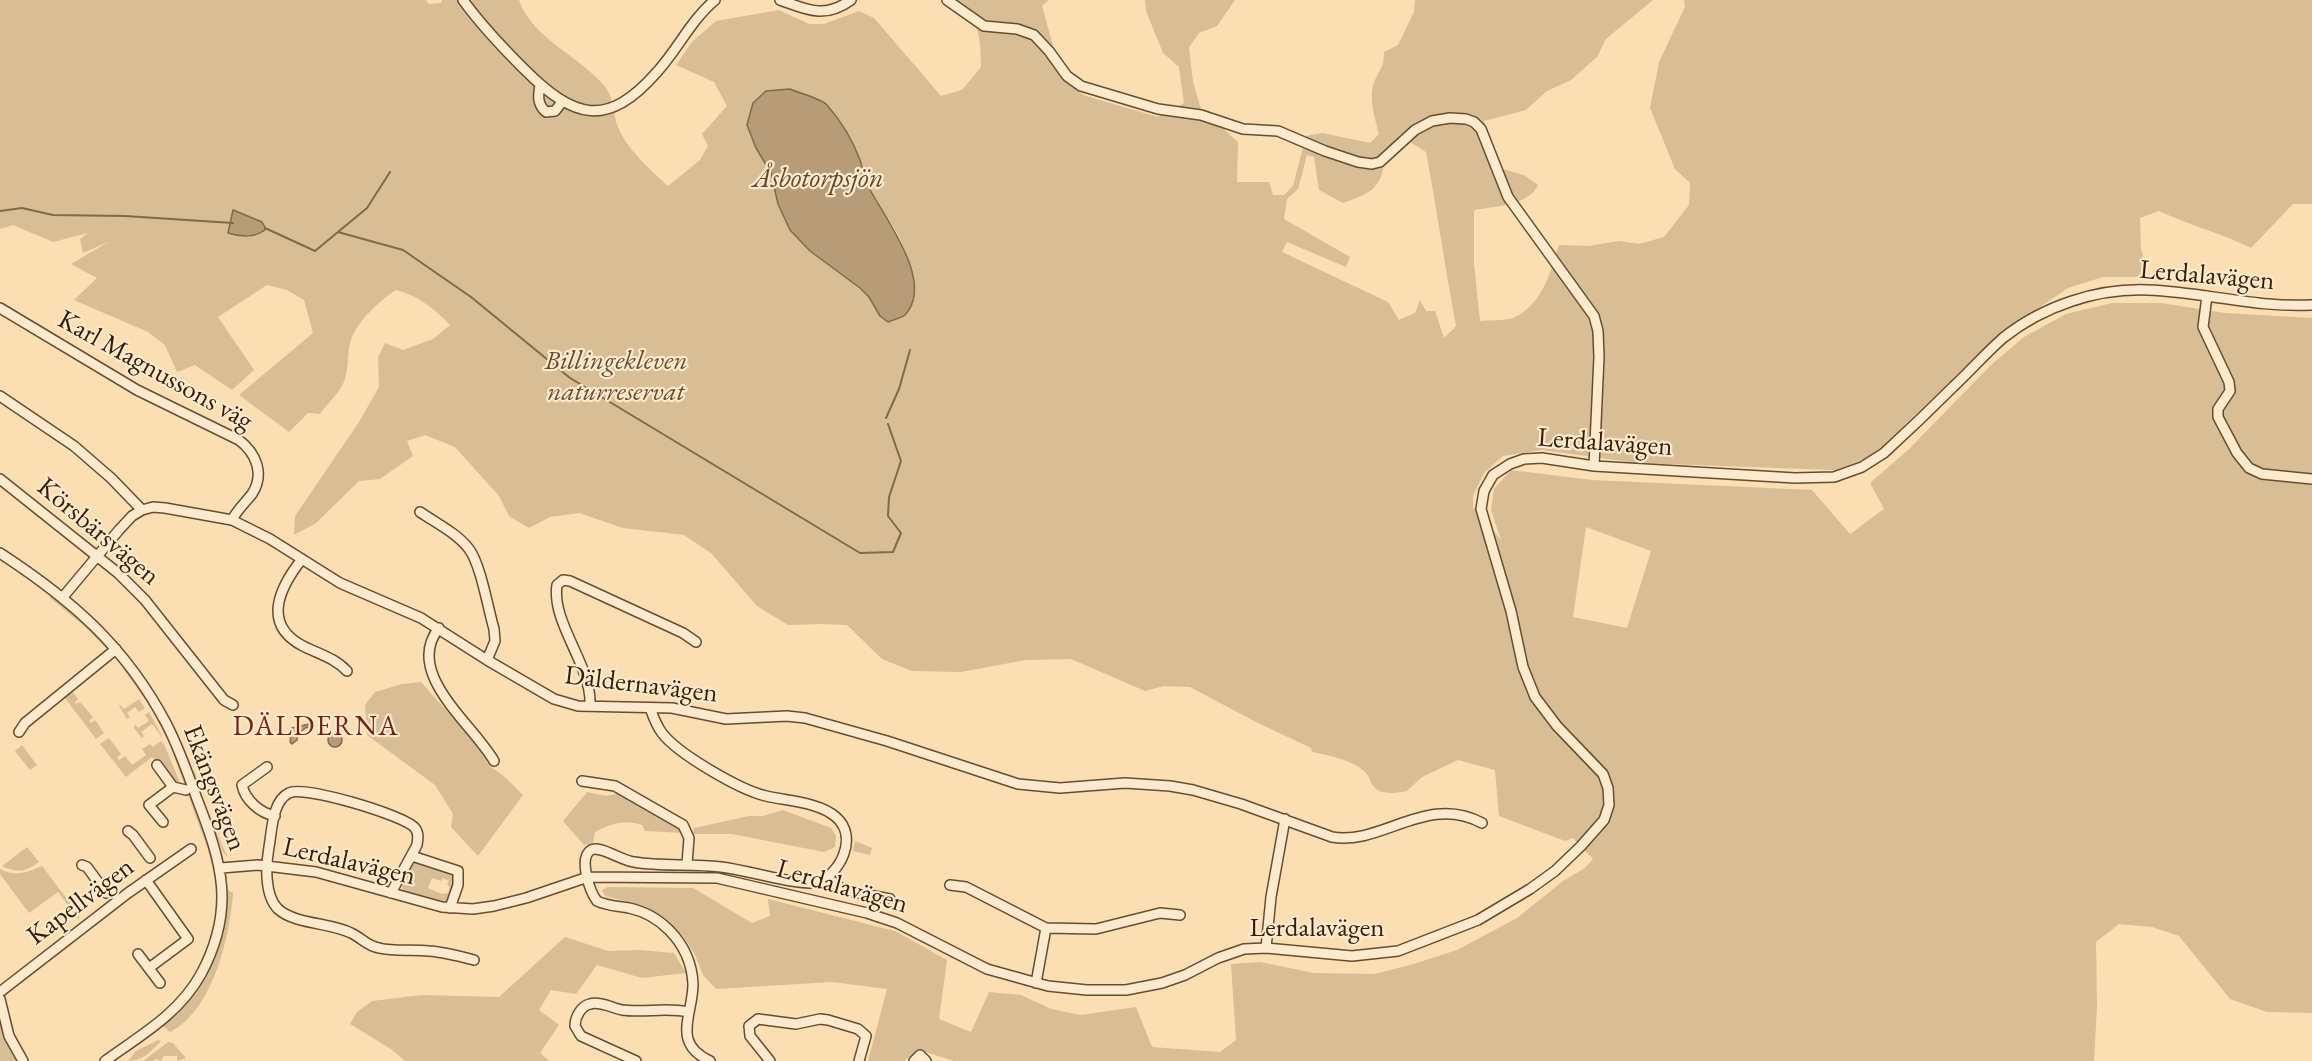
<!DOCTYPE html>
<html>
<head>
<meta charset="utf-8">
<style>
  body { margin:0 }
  canvas { display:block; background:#fbdeb1 }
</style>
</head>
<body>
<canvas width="2312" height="1061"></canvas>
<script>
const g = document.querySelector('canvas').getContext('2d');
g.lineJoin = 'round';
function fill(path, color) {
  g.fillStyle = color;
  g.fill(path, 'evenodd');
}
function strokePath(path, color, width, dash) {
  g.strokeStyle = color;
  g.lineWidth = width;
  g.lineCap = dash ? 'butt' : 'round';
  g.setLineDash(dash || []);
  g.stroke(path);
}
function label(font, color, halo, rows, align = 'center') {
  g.font = font + ' "EB Garamond",serif';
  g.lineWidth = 4.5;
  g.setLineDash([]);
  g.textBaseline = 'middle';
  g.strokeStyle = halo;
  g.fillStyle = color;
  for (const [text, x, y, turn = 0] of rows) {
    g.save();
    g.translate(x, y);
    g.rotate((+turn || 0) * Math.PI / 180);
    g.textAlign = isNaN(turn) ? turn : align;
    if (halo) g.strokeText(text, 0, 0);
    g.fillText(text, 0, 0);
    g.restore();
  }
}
fill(new Path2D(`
  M0 0H426L429 4 441 3 442 0H519C532 39 582 57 606 88 614 98 613 115 618 127 628 151 650 169 668 186L700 160 708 146 702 134 727 106 714 82 676 65 692 42 716 21 779 10 809 24H824L859 11 874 18 941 96 962 90 981 67C981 40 979 16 955 0H1049L1042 6 1062 78 1083 95 1158 117 1184 103 1179 67 1163 53 1146 11 1145 0H1235L1217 26 1199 33 1189 47 1193 82 1201 109 1238 142 1237 182H1269L1273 195H1284L1293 186 1306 136 1323 133 1370 143 1379 134C1375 118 1367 94 1376 78 1383 64 1383 69 1384 52L1398 45 1414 12 1415 0H1653L1606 39 1597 57 1571 80 1547 91 1526 110 1484 121 1502 169 1524 175 1538 185C1528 206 1496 206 1474 210V264L1480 321C1490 320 1504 321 1513 318 1543 304 1550 273 1559 245L1588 246 1619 241 1639 244 1664 237 1689 205 1690 183 1675 169 1650 108 1659 62 1685 7 1684 0H2312V204H2293L2251 248C2221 233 2189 225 2159 211L2140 218 2141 248 2148 277H2103L2068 288 2000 334 1872 456 1835 470 1637 463 1542 450 1503 456 1484 473 1473 496V509L1475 508 1501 540 1491 510 1494 489 1511 470 1592 480 1812 490 1850 534 1884 509 1870 483 1908 450 1991 365 2024 337 2066 314 2112 303H2161L2225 313 2312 318V1013L2267 1012 2230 999 2179 936 2152 927 2119 924 2096 942 2097 1007 2094 1061H954L919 1050 904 1061H868L887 989 832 982 716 989 703 975 695 955 683 936 662 917 644 906 605 896 602 890 608 887 693 888 752 923 770 916 768 899 895 931 947 960 939 1019 971 1032 989 992 1021 995 1051 1009 1081 1015 1136 1007 1152 1047 1220 1052 1236 1040 1231 964 1260 962 1314 973 1374 974 1410 965 1457 950 1517 918 1563 881 1585 868 1593 859 1573 838 1565 841 1499 816 1495 770 1458 760 1422 777 1407 791C1399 793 1381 795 1375 788 1370 784 1370 776 1365 772 1353 760 1328 755 1312 752L1311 748 1256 722 1190 687 1164 686 1145 691 1071 659 1026 660 961 672 912 671 882 659 847 625 821 624 788 625 757 606 711 553 684 535 623 528 579 513 550 517 529 528 509 516 499 496 455 447 425 435 407 441 413 456 380 479 359 481 316 523 294 535 295 516 359 422 379 387 378 357 385 343 403 350 433 339 450 325C435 309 417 295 396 290 379 301 355 323 350 343 347 356 349 371 343 384 338 394 327 404 320 414L308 413 289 432 239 395 313 333 304 300 287 290 267 285 218 317 254 370 232 390 195 365 177 372 165 345 148 332 74 300 97 278 71 264 110 241 83 253 80 239 88 233 53 242 13 225 0 229ZM820 102C834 105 855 147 860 162 864 171 864 179 869 188 880 208 896 227 904 248 912 266 913 284 913 303L888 322 880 316 869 297 860 288 810 251 778 204 771 173ZM1410 142 1426 152C1437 210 1445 268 1456 326L1444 338 1435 311H1426L1420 300 1415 313 1399 320 1388 302 1282 252 1287 242 1346 267 1350 257 1284 219 1287 199 1298 189 1307 155 1314 157 1319 190 1343 203C1365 195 1380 191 1384 165ZM1586 527 1651 551 1627 628 1573 617Z
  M51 594C63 604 104 636 107 649L84 626 50 598Z
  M115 657 118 658C166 722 205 805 217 885L208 850 169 742 149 705Z
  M421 682 483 752C488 768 490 766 501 774 509 780 516 789 523 795L478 856 451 827 453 814 435 785 367 735 365 705 375 692 402 684Z
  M71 690 78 699 75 702 76 704 80 702 93 717 89 721 91 723 95 720 104 733 96 739 65 698V695Z
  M139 699 145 708 139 712 135 707 127 713 130 717 127 719 119 706 120 705 124 709Z
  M149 712 163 738 152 724 141 732 144 736 142 738 134 728 135 724 138 728 149 721 145 715Z
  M109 738 121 754 117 758 119 760 125 756 132 765 146 755 142 749 150 744 153 747 161 741 164 744 181 785 176 786 152 757 126 777 100 744Z
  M22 745 37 765 30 770 15 751Z
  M194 770 205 806 228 858 223 852 191 771Z
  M587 792 606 796 621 793 679 826 683 833 645 831 642 825C624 819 611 824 595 832L593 843 584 845 563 821Z
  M783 810 831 828 836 836 835 847 824 852 732 834H693L694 828 749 816H763Z
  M855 841 872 848 870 855 853 851Z
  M27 847 39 862C26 872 16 873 2 866Z
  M415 861 455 871 457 876 450 902 427 898 403 891 401 882ZM432 878 441 881 443 878 449 881 447 884 450 887 448 893 442 894 428 888Z
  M42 866 79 915V920L58 892 29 913 0 874V869C16 877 26 873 42 866Z
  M228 890 233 893C230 936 213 1011 170 1032L163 1026C203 991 224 942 228 890Z
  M565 937 608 951 640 950 674 953 686 973 642 978 597 965 576 994 551 990 539 1010 559 1025 540 1053 550 1061H405L391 1049 350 1024 357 1012 372 1001 422 995 499 997Z
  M0 1016 19 1061H0Z
  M158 1040 161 1041C151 1052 142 1061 128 1061L136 1051Z
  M168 1042 173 1043 186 1058 177 1061V1056H164L161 1061 156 1059 153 1061H143Z`), '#d9bd94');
const water = new Path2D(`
  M790 89C799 93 822 99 827 105 841 121 853 141 860 160 863 169 864 177 868 186 883 216 936 282 905 315 901 318 893 320 888 322L880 316 869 297 860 288 810 251 790 230 778 204 771 173 756 148 747 125 753 103 766 91Z
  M233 210 262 222 266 229C256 238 240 237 228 233Z
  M309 724 310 726C304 728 297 733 297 740L292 744 290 742 292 728Z
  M328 740a7 7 0 1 1 14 0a7 7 0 1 1-14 0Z`);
fill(water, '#b79c77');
strokePath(water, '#82694a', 1.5);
strokePath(new Path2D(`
  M0 211 22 208 53 215 125 216 233 223
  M265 228 315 251 367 208 390 172
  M338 232 403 250 471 297 570 378 860 553 893 552 901 533 888 516 889 497 901 461 888 424
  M886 418 899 389 910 350`), '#82694a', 2);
const minor = new Path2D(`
  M463 0C481 25 502 47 524 69 574 119 607 129 657 72 678 49 691 20 715 0
  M780 0C808 10 824 19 851 0
  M947 0 984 26 1017 29 1034 35 1049 51 1067 76 1081 86 1158 109 1201 115 1243 129 1278 131 1325 151 1358 162 1372 164 1380 162 1415 130 1432 121 1450 118 1466 119 1474 122 1481 129 1508 197 1594 316 1598 331 1599 357 1594 466
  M540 85C538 96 537 104 546 112L555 111 562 102
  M2207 296 2203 327 2229 382 2230 391 2218 409V417L2237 453 2249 468 2262 474 2312 479
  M0 308 137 390 239 440C256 453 265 474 252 494 245 503 237 510 232 520
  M0 396 74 446 111 478 142 510
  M0 479 118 573 145 600 224 700 233 705
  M420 512C436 523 458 534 469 549 481 565 488 609 494 629L495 641 487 660
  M0 553C72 600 125 646 166 723 179 748 188 774 197 799 222 863 236 909 201 974 179 1014 141 1035 105 1061
  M302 559C280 587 261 624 303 646 319 654 335 658 347 671
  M63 597 119 530 132 516 142 510 153 507 165 508 232 520 270 539 340 583 421 618 487 660 554 699 578 706 672 708 726 719 787 716 805 718 887 741 1018 784 1060 788 1125 783 1170 786 1193 790 1241 804 1332 837C1381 846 1427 793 1482 823
  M439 628C403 673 473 724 494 761
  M590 705C592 665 551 623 557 585L563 580 570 581 683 633 696 642
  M650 708C653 716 656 725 662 733 678 754 740 790 766 796 787 801 819 802 836 817 859 837 840 875 816 883 784 883 752 871 721 867 692 863 662 867 634 862 622 861 600 845 591 850 578 858 590 892 597 901 607 906 618 906 629 908 643 911 658 919 669 930 683 944 692 963 693 984 693 1015 671 1043 710 1061
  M19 732 25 723 116 649
  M157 765 173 787 186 790
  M267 767 242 785C245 800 260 813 275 816
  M582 781 615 786 683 825 689 838 687 864
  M163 822 149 805 173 787
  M128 831 133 835 150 858
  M412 856 458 871V885L450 908
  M82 865 87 867 106 893
  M221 868 258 865 316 872 442 907 473 909 494 906 526 898 588 877 717 878 867 913 897 923 987 969 1048 986 1087 990H1126L1162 983 1185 975 1218 958 1244 949 1266 948 1352 956 1398 951 1478 920 1530 889 1555 871 1581 846 1604 820 1609 805 1608 788 1603 774 1557 726 1535 697 1523 667 1511 611 1481 509 1484 491 1493 475 1510 464 1524 459 1542 458 1594 466 1795 478 1834 477 1862 467 1884 453C1908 431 1931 409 1954 386 1970 371 1986 353 2003 338 2043 306 2097 288 2148 290 2203 292 2256 308 2312 305
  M828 878 843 890 890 899
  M146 880 188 939 149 968
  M950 885 966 887 1046 928 1096 929 1160 913 1180 915
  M391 893 417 845C418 839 419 833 415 828 404 815 303 785 289 793 272 801 272 831 269 847 266 864 264 895 278 909 294 924 332 923 351 933 362 938 367 946 379 948 395 952 413 949 429 951 444 952 459 956 474 960
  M1266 948 1271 897 1285 819
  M138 954 160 983
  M1036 983 1046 928
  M0 992 128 893 191 849
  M0 999 9 1036 23 1061
  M636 1061 581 1036 575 1026C575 1017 581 1006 590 1004 599 1001 613 1008 622 1010 644 1013 667 1007 688 1012
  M770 1061 750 1036 749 1026 758 1019 796 1024 820 1019 828 1020 858 1029 866 1036 859 1061
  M914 1061 920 1055 926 1061`);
strokePath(minor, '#654d32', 12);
strokePath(minor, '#fceacc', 9);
label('27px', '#331d07', '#fceacc', [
  ["Lerdalavägen",2207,276,5],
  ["Karl Magnussons väg",155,371,29],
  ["Lerdalavägen",1605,443,4],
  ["Körsbärsvägen",98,532,40],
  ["Däldernavägen",641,685,7],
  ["Ekängsvägen",214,788,69],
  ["Lerdalavägen",349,862,13],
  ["Lerdalavägen",842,887,16],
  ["Kapellvägen",81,902,-37],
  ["Lerdalavägen",1317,929]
]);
label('italic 27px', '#654d31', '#fceacc', [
  ["Billingekleven",616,362],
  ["naturreservat",616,393]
]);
label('italic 28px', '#61492e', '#fceacc', [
  ["Åsbotorpsjön",818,179]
]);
g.letterSpacing = '1.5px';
label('28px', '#7a1f14', '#fceacc', [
  ["DÄLDERNA",316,727]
]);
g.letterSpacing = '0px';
</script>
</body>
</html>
